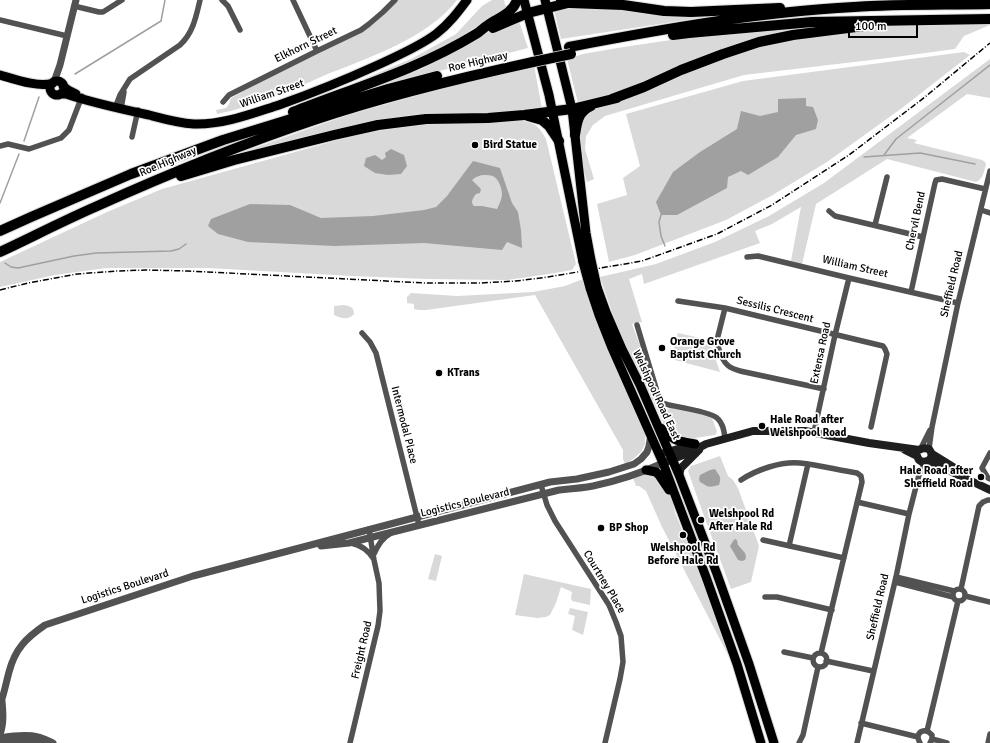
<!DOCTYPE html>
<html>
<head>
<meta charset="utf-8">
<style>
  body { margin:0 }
  #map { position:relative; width:990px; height:743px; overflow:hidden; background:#fff; font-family:Signika,sans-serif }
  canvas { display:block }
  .scale { position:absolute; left:848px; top:20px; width:70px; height:18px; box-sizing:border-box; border:2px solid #000; border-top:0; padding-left:5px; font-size:12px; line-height:14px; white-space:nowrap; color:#000; -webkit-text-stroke:3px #fff; paint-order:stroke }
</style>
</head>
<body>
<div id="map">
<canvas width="990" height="743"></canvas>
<div class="scale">100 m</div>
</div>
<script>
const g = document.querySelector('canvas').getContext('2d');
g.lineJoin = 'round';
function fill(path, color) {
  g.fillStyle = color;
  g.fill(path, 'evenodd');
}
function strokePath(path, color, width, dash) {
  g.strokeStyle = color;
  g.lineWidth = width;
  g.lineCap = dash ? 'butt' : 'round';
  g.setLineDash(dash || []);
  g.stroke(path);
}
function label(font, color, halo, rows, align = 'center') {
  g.font = font + ' Signika,sans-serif';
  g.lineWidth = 3.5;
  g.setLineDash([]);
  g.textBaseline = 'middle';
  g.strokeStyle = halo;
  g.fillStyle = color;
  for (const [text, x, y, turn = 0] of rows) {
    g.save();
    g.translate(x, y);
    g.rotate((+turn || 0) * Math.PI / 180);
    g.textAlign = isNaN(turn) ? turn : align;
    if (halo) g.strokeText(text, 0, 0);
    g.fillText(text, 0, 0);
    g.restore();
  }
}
fill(new Path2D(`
  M395 0H457C427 39 367 58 323 76 289 91 253 107 217 114L216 110 226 108 229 104 231 98 317 51 361 30Z
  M492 0H504L505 5 508 7 452 42 415 61 324 97 349 85 411 59 456 34 482 6Z
  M591 7 681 15 732 13 561 39 554 10Z
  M518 18 528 48 432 73 301 112 377 84 419 70 440 60 483 35Z
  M990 19V25L964 36 955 49 888 58 744 75 605 116 593 125 586 136 585 149 594 179 587 182 575 135 583 112 681 70 793 35 910 20Z
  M811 27 782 33 622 92 578 103 567 59 583 54 617 48 704 35Z
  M964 52 970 55 902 108 827 162 771 196 726 220 635 255 609 262 597 204 627 195 623 178 640 166 626 114 743 81Z
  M990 59V98L967 94 907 138 917 140 914 143 982 160 985 162 986 164C984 172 983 179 976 182L887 159 816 204 802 264 791 261 801 207 772 224 755 231 760 243 644 284 642 274 629 279 642 322 632 324 645 359 650 381 656 400 664 409 677 408 706 415 712 418 717 432 715 435 688 439 672 434 663 422 636 365 621 338 600 277 656 264 715 242 769 216 824 183Z
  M534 65 542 109 519 113 419 116 183 173 351 114 462 83Z
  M518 120C534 123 538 124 546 139L576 264 572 270 549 274 507 280 426 279 352 276 208 268H106L55 275 0 287V262L107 212 162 189 356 135 415 124Z
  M583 279 585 287 634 403 645 433V444L641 452 632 460 625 464 623 459V450L535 295 426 310H419L414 309V304L407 303V297L411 293 457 296 533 292 565 286Z
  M344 305C350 306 354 307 354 314 348 321 341 318 334 315V306Z
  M678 333 709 340 720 372 671 359Z
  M720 456 728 476 733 480 738 488 759 546 751 582 731 589 700 505 688 471 691 466Z
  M648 473 655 475 662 482 672 499 675 513 687 542 696 556 729 657 662 527 646 491 639 486H636L633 478Z
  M435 554 442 556 436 581 428 579Z
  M524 574 591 589 590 605 572 601 571 598 572 592 561 587 556 603 550 615 546 617 537 618 515 615Z
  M570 608 588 612 583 635 572 630 575 616 568 614Z`), '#d9d9d9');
fill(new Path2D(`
  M806 98V106L813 107 818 120 816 129 796 135 778 157 748 175 741 171 728 177 727 188 677 215H661L656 202 673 172 700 152 737 129 741 111 760 116 778 112V99Z
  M391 149 404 155 407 166 401 174 388 175 375 173 364 166 366 158 375 155 382 160 386 157 385 153Z
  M473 161 500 168 512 203 518 212 521 230 522 248 507 242 502 250 424 243 335 246 248 242 218 234 208 226 211 219 250 204 290 205 321 218 373 216 424 210 436 207 447 196ZM482 175C492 175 496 175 500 185 501 188 502 191 502 194 502 199 499 205 497 209L482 206H474C470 202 473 198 476 194L480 193 481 189 472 180 476 177Z
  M715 469C719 476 722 476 719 485 707 488 709 487 700 482L699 479 700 475 710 470Z
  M735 539 737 540 738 545 745 553 746 557 745 560 742 561 738 560 730 546 733 541Z`), '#a0a0a0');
strokePath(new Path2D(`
  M75 74 161 21 165 0
  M24 141 39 97
  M884 155 896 139 990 65
  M864 157 920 153 975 164
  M0 203 19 154
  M661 215 659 222 661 236 665 246
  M5 263 11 267 18 268 74 256 96 253 171 251 179 249 186 244`), '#a0a0a0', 1.5);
const primary = new Path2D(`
  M0 75C14 79 39 88 53 83
  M50 88a7 7 0 1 1 14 0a7 7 0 1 1-14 0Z
  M63 86 68 90 76 94
  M60 94H66C93 103 121 109 149 115 164 119 178 123 194 124 223 125 251 114 279 105 313 93 347 79 380 64 399 55 420 46 436 34 449 24 458 12 467 0`);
const trunk = new Path2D(`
  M524 0 549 95 583 262
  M545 0 572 109 586 233 591 260
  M597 287 606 312 622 349 640 385 679 475 717 574 749 664 774 743
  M590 288 599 315 612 348 663 463 706 577 737 664 761 743
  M661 428C673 441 677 441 695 444
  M646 470 656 472 659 475 669 490`);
const motorway = new Path2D(`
  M561 0 570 3 623 5 664 11 691 12 780 8
  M493 28 528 13 568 3
  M673 35 689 33 812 22 990 19
  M569 47C663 29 758 12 854 7 899 4 945 5 990 4
  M612 99 644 87 681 70 723 54 759 42 793 35 864 26
  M293 112C354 88 419 69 476 34 480 32 483 28 488 25 498 18 513 13 517 0
  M528 116 542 120 549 126 559 141
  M575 135C577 122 578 112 591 106
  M181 176 234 160 334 135 378 125 426 119 488 118 524 115 572 109 617 98
  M0 231 31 217 131 174 223 140 388 89 437 76
  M0 252C32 237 63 221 95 207 168 174 242 144 317 119 388 95 460 78 533 62`);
strokePath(primary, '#dbdbdb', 11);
strokePath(trunk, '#dbdbdb', 11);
strokePath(motorway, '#dbdbdb', 12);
strokePath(new Path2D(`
  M222 0 228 6 240 30
  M293 0 317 51
  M74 6 99 12H103L122 0
  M0 20 67 36
  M223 102 229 95 317 51 361 30 369 24 383 12 395 0
  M115 108 120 95 130 79 180 45C193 33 196 17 200 0
  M121 109 124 92
  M132 137 138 110
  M0 146 8 144 29 149 61 138 69 130 82 96
  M981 210 990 213
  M829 211 835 216 923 237
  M875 225 887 177
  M747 257 758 256 849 278 958 303
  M911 292 935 183 936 180 942 179 985 189
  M678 301 725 308 883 346 885 349 887 354 871 427
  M725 308 717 340C718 349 722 362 730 367 733 369 737 370 740 371L824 389
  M637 325 659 398 663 403 669 405C679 407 711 412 717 418 723 423 724 431 725 438
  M362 333 370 342 376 353 419 525
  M814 432 835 335 849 278
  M921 448 930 430
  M929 449 932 427 958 303 990 171
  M990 453 982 468 988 478 990 479
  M741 480C756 470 781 461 800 463 819 465 838 470 857 473L861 476 862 482 821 653
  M541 485 547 505 555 521 609 605 616 622 621 636 623 662 620 679 605 743
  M857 502 909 514
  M763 540 844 558
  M351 543C360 545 368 550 373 558
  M789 546 808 464
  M374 554C378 545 382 538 391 533
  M896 577 954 591
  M895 582 953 597
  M953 595a6 6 0 1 1 12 0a6 6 0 1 1-12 0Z
  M961 589 979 506 983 502 988 500H990
  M965 596 990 602
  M765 597H777L832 610
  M784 652 813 658
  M813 660a7 7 0 1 1 14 0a7 7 0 1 1-14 0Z
  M826 661 873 671
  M861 723 918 737
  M927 731 958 601
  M932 739 947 743
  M350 743 378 626 380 611 379 583 374 560 369 529
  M799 743 803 735 818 667
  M857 743 896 577 909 514 919 475 925 462
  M920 743C914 733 924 726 932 735V739L930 743
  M988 743 990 734`), '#525252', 5.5);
strokePath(new Path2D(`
  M54 82 60 65 76 0
  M321 546 349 543 559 490C570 489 582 488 593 486 617 481 641 473 663 463
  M0 705C4 694 6 683 9 672 15 649 26 638 45 625L193 576 550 482 577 479 609 472 634 464 641 459 647 452 649 446 651 435
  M0 734C4 724 3 712 2 701
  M0 738C12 736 26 734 38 737 43 738 48 741 53 743
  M3 743 18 742 42 743`), '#525252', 7);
strokePath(new Path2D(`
  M905 450 917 456 919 460 922 462 928 461 939 465 952 472 990 490
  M664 453 695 444
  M932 454 953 467
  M663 463 693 451 706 444 753 431H805L869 443 919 450C923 447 926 448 929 449 933 454 932 458 928 461
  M679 475 681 468 699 450`), '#1f1f1f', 8);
strokePath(primary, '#000', 9);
strokePath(trunk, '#000', 9);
strokePath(motorway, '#000', 10);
strokePath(new Path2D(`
  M0 290 28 283 77 274 117 271 146 270 188 271 426 283H481L516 281 548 277 642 261 717 234 772 205 849 155 925 97 990 43`), '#000', 1.5, [6, 2, 1, 2]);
const trunkBridge = new Path2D(`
  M591 260 597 287
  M583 262 590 288`);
const motorwayBridge = new Path2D(`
  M533 62 571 54`);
strokePath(trunkBridge, '#dbdbdb', 11, []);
strokePath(motorwayBridge, '#dbdbdb', 12, []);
strokePath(trunkBridge, '#000', 9);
strokePath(motorwayBridge, '#000', 10);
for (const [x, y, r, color] of [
  [475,145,4,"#000"],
  [662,348,4,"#000"],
  [439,373,4,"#000"],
  [762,426,4,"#000"],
  [981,477,4,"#000"],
  [701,520,4,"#000"],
  [601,528,4,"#000"],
  [683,535,4,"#000"]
]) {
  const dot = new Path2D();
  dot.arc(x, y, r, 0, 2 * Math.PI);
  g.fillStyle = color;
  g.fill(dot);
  strokePath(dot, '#fff', 1.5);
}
label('11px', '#000', '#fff', [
  ["Elkhorn Street",306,45,-26],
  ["Roe Highway",478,62,-13],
  ["William Street",272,94,-19],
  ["Roe Highway",168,162,-23],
  ["Chervil Bend",916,221,-78],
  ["William Street",855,267,13],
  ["Sheffield Road",952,284,-77],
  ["Sessilis Crescent",775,310,14],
  ["Extensa Road",821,353,-78],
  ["Welshpool Road East",656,395,65],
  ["Intermodal Place",404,425,76],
  ["Logistics Boulevard",465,503,-14],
  ["Courtney Place",604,582,59],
  ["Logistics Boulevard",125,587,-18],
  ["Sheffield Road",878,607,-77],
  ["Freight Road",362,650,-77]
]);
label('bold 11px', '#000', '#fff', [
  ["Bird Statue",483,145],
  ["Orange Grove",670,342],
  ["Baptist Church",670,355],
  ["KTrans",447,373],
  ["Hale Road after",770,420],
  ["Welshpool Road",770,433],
  ["Hale Road after",973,471,"right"],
  ["Sheffield Road",973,484,"right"],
  ["Welshpool Rd",709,514],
  ["After Hale Rd",709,527],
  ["BP Shop",609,528],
  ["Welshpool Rd",683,548,"center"],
  ["Before Hale Rd",683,561,"center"]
], 'left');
</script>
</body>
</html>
